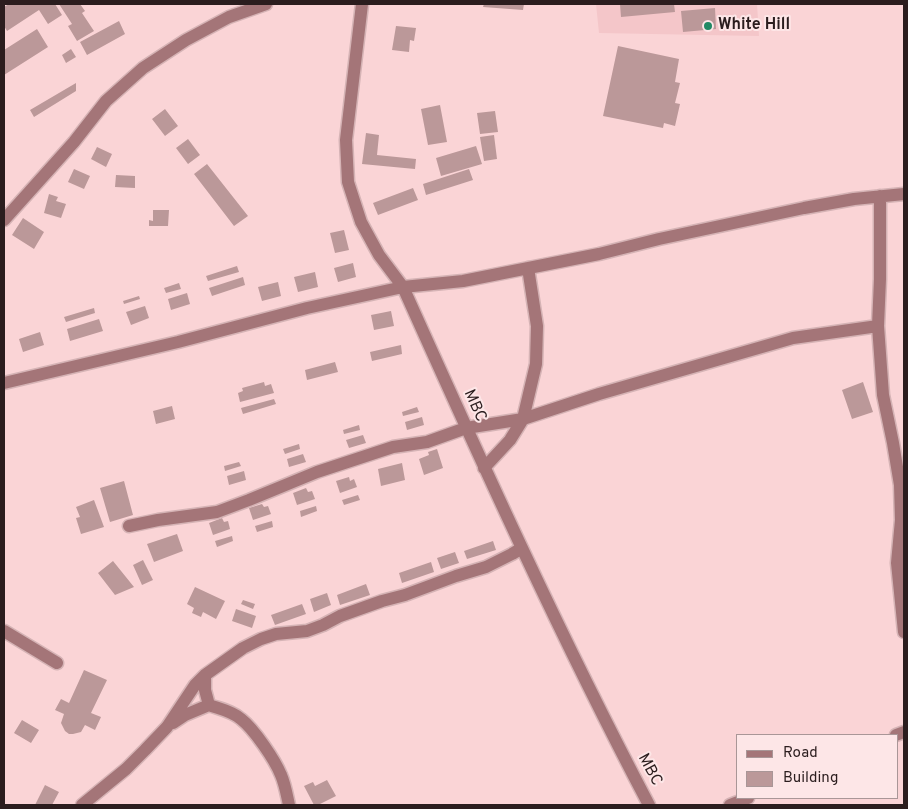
<!DOCTYPE html>
<html>
<head>
<meta charset="utf-8">
<style>
  body { margin:0 }
  #map { position:relative; width:908px; height:809px; overflow:hidden; background:#fad4d6; font-family:Overpass,sans-serif }
  canvas { display:block }
  .frame { position:absolute; inset:0; border:5px solid #2b1d1e; pointer-events:none }
  .legend { position:absolute; left:736px; top:734px; width:162px; height:65px; box-sizing:border-box; background:#fde6e7; border:1px solid #a99697; margin:0; padding:6px 9px; list-style:none; font-size:15px; color:#2b1d1e }
  .legend li { display:flex; align-items:center; gap:10px; height:25px }
  .legend b { width:25px; border:1px solid #a99697 }
</style>
</head>
<body>
<div id="map">
<canvas width="908" height="809"></canvas>
<div class="frame"></div>
<ul class="legend">
<li><b style="height:6px;background:#a47578"></b>Road</li>
<li><b style="height:14px;background:#bb9899"></b>Building</li>
</ul>
</div>
<script>
const g = document.querySelector('canvas').getContext('2d');
g.lineJoin = 'round';
function fill(path, color) {
  g.fillStyle = color;
  g.fill(path, 'evenodd');
}
function strokePath(path, color, width, dash) {
  g.strokeStyle = color;
  g.lineWidth = width;
  g.lineCap = dash ? 'butt' : 'round';
  g.setLineDash(dash || []);
  g.stroke(path);
}
function label(font, color, halo, rows, align = 'center') {
  g.font = font + ' Overpass,sans-serif';
  g.lineWidth = 4;
  g.setLineDash([]);
  g.textBaseline = 'middle';
  g.strokeStyle = halo;
  g.fillStyle = color;
  for (const [text, x, y, turn = 0] of rows) {
    g.save();
    g.translate(x, y);
    g.rotate((+turn || 0) * Math.PI / 180);
    g.textAlign = isNaN(turn) ? turn : align;
    if (halo) g.strokeText(text, 0, 0);
    g.fillText(text, 0, 0);
    g.restore();
  }
}
fill(new Path2D(`
  M596 4H757L759 36 599 33Z`), '#f4c6c9');
fill(new Path2D(`
  M9 4H55L62 15 48 24 39 10 7 31 4 26V7Z
  M59 4H80L85 11 82 13 94 31 77 41 68 26 72 24Z
  M484 4H524L523 10 483 7Z
  M620 4H674L675 12 621 17Z
  M715 8 716 29 683 32 681 11Z
  M119 21 125 34 87 55 80 42Z
  M396 26 416 28 414 41 410 40 409 52 392 50Z
  M37 29 48 47 4 75V50Z
  M618 46 679 59 675 82 680 83 675 103 680 104 675 126 664 123 663 128 603 116Z
  M71 49 76 57 66 63 62 55Z
  M76 83V91L34 117 30 110Z
  M440 105 447 142 428 145 421 109Z
  M165 109 178 126 165 136 152 119Z
  M495 111 498 132 480 134 477 113Z
  M366 133 379 135 377 155 416 159 415 169 362 164Z
  M494 135 497 159 484 161 480 137Z
  M188 139 200 155 188 164 176 148Z
  M476 146 482 164 441 176 436 158Z
  M97 147 112 154 106 167 91 159Z
  M207 164 248 216 234 226 194 174Z
  M74 169 90 176 84 189 68 182Z
  M469 169 473 180 426 195 423 184Z
  M116 175 135 176V188L115 187Z
  M413 188 418 200 378 215 373 203Z
  M49 194 58 197 56 201 66 204 61 218 44 213Z
  M153 210H169L168 226H149V220L153 221Z
  M23 218 44 232 34 249 12 235Z
  M344 230 349 250 335 253 330 233Z
  M353 263 356 277 338 282 334 268Z
  M237 266 239 272 208 281 206 276Z
  M315 272 318 287 298 292 294 277Z
  M243 277 245 285 212 296 209 288Z
  M278 282 281 296 262 301 258 287Z
  M179 283 181 289 166 293 164 288Z
  M187 293 190 304 171 310 168 299Z
  M139 296 140 299 124 304 123 301Z
  M145 306 149 318 131 325 126 312Z
  M94 308 95 313 66 322 64 317Z
  M391 311 394 326 374 330 371 315Z
  M99 319 103 331 70 341 67 329Z
  M40 332 44 345 23 352 19 339Z
  M401 345 402 354 372 361 370 352Z
  M335 362 338 372 307 380 305 370Z
  M264 382 265 386 271 384 274 393 240 402 238 393 243 391 242 388Z
  M863 382 873 412 852 419 842 390Z
  M274 399 276 404 243 414 241 408Z
  M172 406 175 419 156 424 153 411Z
  M417 407 419 412 403 416 402 412Z
  M422 417 424 425 407 430 405 422Z
  M359 425 360 430 344 434 343 430Z
  M363 435 366 443 349 448 346 440Z
  M299 444 300 449 285 454 283 449Z
  M437 449 443 468 424 475 419 459 429 455 428 452Z
  M303 454 306 462 289 467 287 459Z
  M239 462 241 466 225 471 224 466Z
  M402 463 405 480 381 486 378 469Z
  M244 471 246 480 229 485 227 476Z
  M349 477 350 481 354 479 357 487 340 493 336 481Z
  M124 481 133 515 110 522 100 488Z
  M306 488 308 492 312 491 315 499 297 505 293 493Z
  M358 495 360 500 344 505 342 500Z
  M94 500 104 527 81 534 76 518 80 517 76 507Z
  M262 504 264 507 268 506 271 514 253 520 249 508Z
  M316 506 317 511 301 517 300 511Z
  M222 518 224 522 228 521 230 529 213 535 209 523Z
  M272 521 273 527 257 532 255 526Z
  M177 534 183 551 154 562 147 544Z
  M232 536 233 541 217 547 215 541Z
  M493 541 496 550 467 559 464 551Z
  M455 552 459 563 441 569 437 558Z
  M143 560 153 580 142 585 133 565Z
  M113 561 134 587 115 595 98 573Z
  M431 562 434 572 402 583 399 573Z
  M366 584 370 595 340 605 337 595Z
  M195 587 225 601 216 619 203 612 201 617 192 613 194 608 187 604Z
  M327 593 331 605 314 612 310 599Z
  M243 600 255 604 253 609 241 604Z
  M302 604 306 614 275 625 271 615Z
  M236 609 256 616 252 628 232 621Z
  M84 670 107 680 91 713 101 717 95 730 85 725 81 732 73 734H69L65 731 61 723 64 714 55 710 61 699 69 703Z
  M22 720 39 730 31 743 14 733Z
  M327 780 336 796 318 805H314L304 786 313 782 315 786Z
  M45 785 59 792 52 805H35Z`), '#bb9899');
const minor = new Path2D(`
  M362 4 346 140 348 182 361 222 379 255 403 287C481 461 560 636 649 805
  M880 196V279L878 326 883 395 893 443 900 485 901 520 897 563 904 632
  M4 220 74 142 106 101 143 68 186 40 229 17 266 4
  M4 383 178 342 307 308 403 287 463 281 599 254 659 239 804 208 854 199 904 194
  M484 468 510 440 523 419 536 364 537 326 528 268
  M129 526 158 520 217 512 249 500 317 472 393 447 427 442 466 428 523 419 599 394 793 338 878 326
  M4 631 57 663
  M205 675V690L209 705C220 709 232 711 241 719 254 729 275 760 281 775 285 784 287 796 289 805
  M173 723 185 715 209 705
  M896 735 904 732
  M82 805 126 769 145 750 167 727 195 685 205 675 243 648 261 639 276 634 307 631 323 625 340 616 382 601 405 595 456 576 486 567 512 554 522 548
  M730 805 748 798`);
strokePath(minor, '#d5b3b5', 15);
strokePath(minor, '#a47578', 12);
for (const [x, y, r, color] of [
  [708,26,5,"#218964"]
]) {
  const dot = new Path2D();
  dot.arc(x, y, r, 0, 2 * Math.PI);
  g.fillStyle = color;
  g.fill(dot);
  strokePath(dot, '#fde6e7', 2);
}
label('bold 16px', '#2b1d1e', '#fde6e7', [
  ["White Hill",718,26]
], 'left');
label('16px', '#2b1d1e', '#fde6e7', [
  ["MBC",474,406,66],
  ["MBC",649,770,62]
]);
</script>
</body>
</html>
